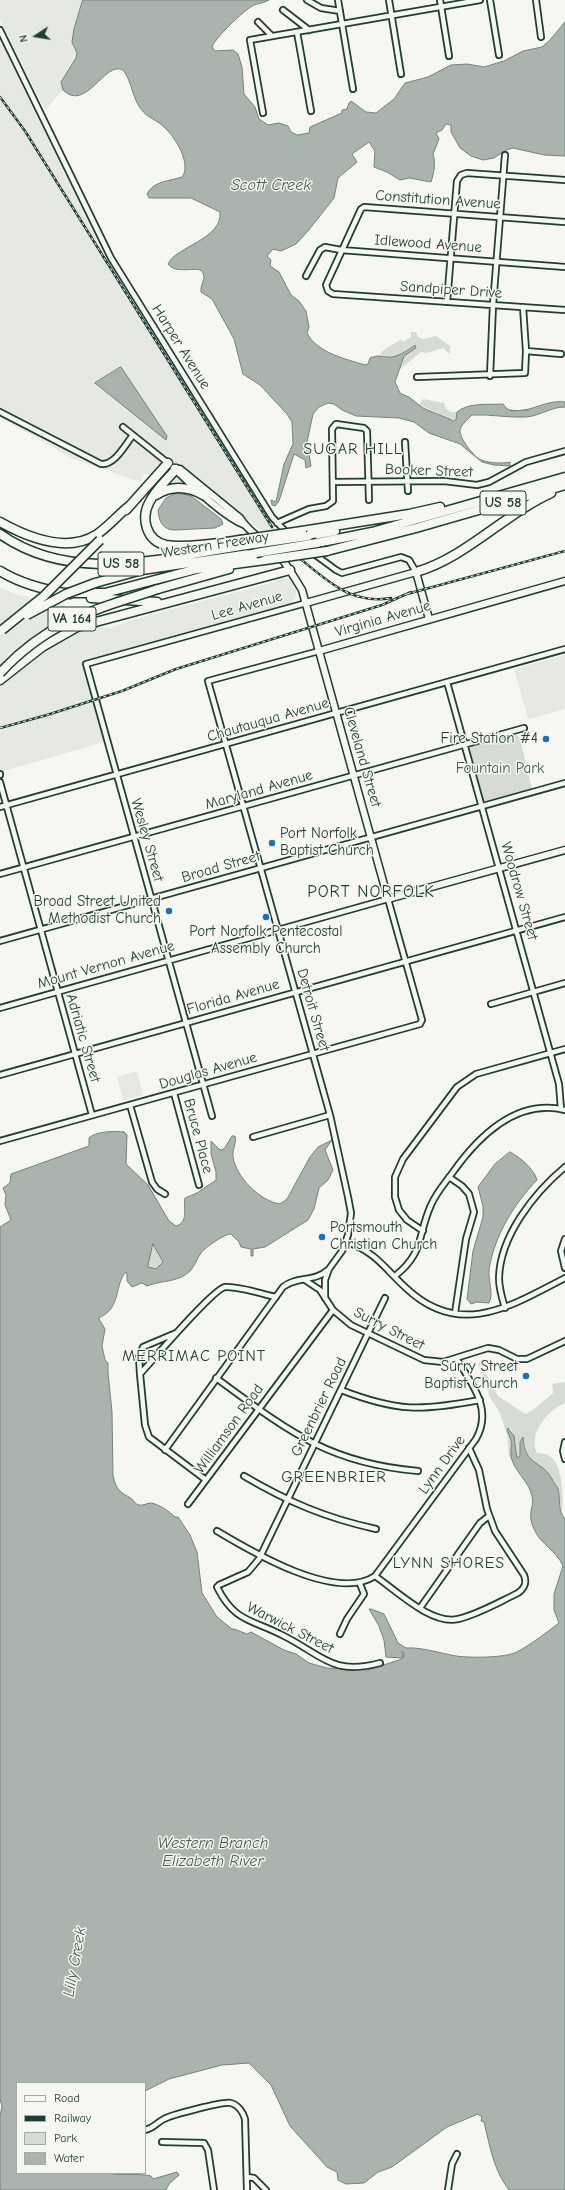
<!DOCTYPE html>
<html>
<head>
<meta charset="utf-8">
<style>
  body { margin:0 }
  #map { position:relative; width:565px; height:2190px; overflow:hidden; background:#f6f6f2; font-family:"Comic Neue",sans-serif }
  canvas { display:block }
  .legend { position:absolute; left:16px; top:2082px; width:130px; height:92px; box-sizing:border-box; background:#f6f6f2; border:1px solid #a0aca6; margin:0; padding:5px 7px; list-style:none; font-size:12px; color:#1f3d34 }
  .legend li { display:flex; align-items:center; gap:8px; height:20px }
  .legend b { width:20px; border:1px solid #a0aca6 }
  .north { position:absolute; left:16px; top:16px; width:40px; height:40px; -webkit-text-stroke:3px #f6f6f2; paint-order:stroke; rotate:258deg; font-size:11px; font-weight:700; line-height:16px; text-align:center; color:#1f3d34 }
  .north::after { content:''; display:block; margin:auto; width:14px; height:18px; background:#1f3d34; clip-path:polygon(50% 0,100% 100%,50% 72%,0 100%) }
</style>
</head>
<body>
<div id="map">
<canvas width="565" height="2190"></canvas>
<ul class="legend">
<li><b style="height:5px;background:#f6f6f2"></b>Road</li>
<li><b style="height:5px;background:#1f3d34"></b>Railway</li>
<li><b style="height:11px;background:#d6dbd6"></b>Park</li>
<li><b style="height:11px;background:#aab3ae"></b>Water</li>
</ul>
<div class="north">N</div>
</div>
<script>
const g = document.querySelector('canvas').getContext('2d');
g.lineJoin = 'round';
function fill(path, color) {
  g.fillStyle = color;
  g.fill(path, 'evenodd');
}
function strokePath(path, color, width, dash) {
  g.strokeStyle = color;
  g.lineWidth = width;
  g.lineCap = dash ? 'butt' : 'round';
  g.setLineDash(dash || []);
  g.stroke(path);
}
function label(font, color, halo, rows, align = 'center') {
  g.font = font + ' "Comic Neue",sans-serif';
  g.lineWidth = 3;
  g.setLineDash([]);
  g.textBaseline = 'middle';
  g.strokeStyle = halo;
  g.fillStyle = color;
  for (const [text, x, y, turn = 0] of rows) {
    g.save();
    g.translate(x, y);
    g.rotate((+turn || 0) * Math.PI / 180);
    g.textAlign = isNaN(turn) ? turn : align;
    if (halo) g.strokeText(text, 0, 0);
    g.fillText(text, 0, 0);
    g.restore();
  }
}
fill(new Path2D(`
  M0 0H83L74 29 72 42 77 53 76 58 62 87 63 90 45 110 0 20Z
  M0 40 104 255 263 511 275 528 284 535 270 538 227 503 144 473 140 482 71 458 0 417Z
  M278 577 289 579 296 586V597L291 604 82 662 104 742 0 772V587L15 594 63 605 99 627 110 628 135 619 274 582Z
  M565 655V709L528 719 514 669Z
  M137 1071 143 1095 123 1100 117 1077Z`), '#e6e8e4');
fill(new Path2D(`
  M411 332H416L418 337 423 339 436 336 450 346V354L443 348 427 353 421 352 397 372 404 356 416 348 414 345C402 354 394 359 380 354 385 347 392 346 400 340L403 342 411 337Z
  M423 399 444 403 446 409 451 412H457L456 420 447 419 436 412 419 405Z
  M515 734 520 738 532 789 483 802 467 747Z
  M151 1230 168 1265 145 1274Z
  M480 1363 498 1396 525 1414C531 1413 547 1398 553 1393L552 1384 565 1382V1403C548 1410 528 1433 537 1453 542 1453 548 1454 552 1458 562 1466 565 1502 561 1513 560 1507 560 1492 558 1488 545 1464 527 1470 523 1437L520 1442V1456L517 1458 516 1443 511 1429 507 1430C512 1444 510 1456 516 1470L509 1456 507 1435 500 1413 489 1396 487 1382 478 1364Z`), '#d6dbd6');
const water = new Path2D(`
  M83 0H269C264 3 259 3 254 5 244 10 215 38 212 47L215 51 233 50 238 54 242 67 244 94 255 107 259 119 268 125 279 123 288 126 291 132 297 135 309 133 310 127 342 113V110L347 109 349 103 351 101 366 112 376 113 394 99 405 83 428 77 451 65 467 64 484 67 504 61 523 51 542 47 550 40 565 22V156L544 155 513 148 506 150 494 158 483 160 471 156 460 148 451 132V125L446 124 442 130 436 133 439 139 433 154C436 164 434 172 431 182L409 178 400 180 387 172 374 167 375 151 369 142 352 154 357 162 338 178 334 198 308 231 296 244 281 251 273 249 267 256 271 260 270 266 279 272 291 295 299 301 306 311 309 327 307 333C317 353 346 359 365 365L368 364 370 358C378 355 380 356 388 357 397 358 408 350 415 345L416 348 404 356 395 382 400 393 404 395 409 397 423 408 454 421 456 420 457 412C469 402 488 405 503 404L507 409C527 416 544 399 565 402V407C550 407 540 416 526 417 507 418 491 414 472 415 468 419 461 425 460 430 459 438 473 455 479 459 486 463 503 464 510 462V466L494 465 482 462 460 444 429 433 414 422 399 418 356 416 342 410 334 404 328 403 319 407 313 414 307 442 311 466 306 468 305 460 294 454 279 501 275 506 272 505 271 500 276 502 284 464 293 444 292 422 287 414 260 385 243 374 234 339 212 299 201 292C200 285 206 279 203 273 200 264 177 276 168 264 175 247 223 239 220 212L191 198H149L147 194C153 181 170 181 182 177 192 164 175 137 165 128 158 120 147 118 141 109 132 98 132 81 123 70 105 60 86 113 63 90L61 82 76 58 77 53 72 42 74 29Z
  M121 367 167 436 166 440 95 383Z
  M178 493 191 496 221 519 223 524 215 528 175 530C163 530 159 522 158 510L166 498Z
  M124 1132 127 1135 126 1164 148 1185 169 1221 176 1226C189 1222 183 1209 185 1198L197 1193 216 1180V1172L211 1154V1141L220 1150 224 1149 232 1136H235C237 1142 232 1150 233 1157 236 1177 260 1201 280 1204L287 1199 310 1157 318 1147 332 1140 325 1150 333 1170 328 1180 319 1188 314 1209 308 1220 265 1247 253 1249V1256H251V1249L241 1247 239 1242 231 1234C226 1233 204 1248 201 1253 197 1258 195 1266 190 1271 178 1283 161 1280 147 1286L142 1283 132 1287 127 1281V1273L126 1272C115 1282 121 1309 100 1317L99 1319 105 1329 102 1346 105 1360 108 1363V1373L112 1412 113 1476C117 1491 119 1491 132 1499 134 1501 135 1504 139 1505 143 1506 147 1503 151 1503 159 1504 170 1512 175 1517H178L190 1535 197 1552 202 1593 217 1617 232 1629H234L247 1634 251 1632 284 1650 296 1654 309 1663 327 1668 368 1670 399 1660 403 1658 404 1652H401L403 1655 402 1658 386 1657 384 1640 379 1626 369 1609H371L384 1614 398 1643 406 1648C421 1647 440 1653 456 1656 470 1658 505 1658 517 1652 530 1645 546 1633 559 1623L554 1610V1594L563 1566C557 1551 540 1544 534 1529 526 1512 535 1508 532 1496 529 1482 518 1475 513 1462 509 1455 512 1448 511 1441 510 1437 508 1433 507 1430L508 1428 514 1436 517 1458 520 1456V1442L523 1437C525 1467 541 1459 552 1479 553 1482 557 1486 558 1489 561 1500 557 1510 565 1519V2190H509C493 2169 490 2146 484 2122L481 2121 482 2117 478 2114 447 2127 392 2167 378 2172 364 2183 346 2184 338 2180 337 2172 327 2167 290 2126 271 2085 249 2063 222 2065 169 2079 145 2091V2083H17V2173H110C116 2176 139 2173 151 2176L153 2179 177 2172 179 2175 169 2184 166 2190H0V2116L2 2106 0 2099V1227L11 1220 5 1205 6 1195 3 1188 10 1183 11 1174 89 1146V1138C96 1131 115 1131 124 1132ZM153 1244 163 1262 156 1269 148 1267Z
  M510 1152C520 1157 534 1169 537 1180 514 1204 494 1236 489 1270 488 1280 494 1294 489 1303L477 1302 471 1304 467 1299 473 1251 483 1217V1206L478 1187 495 1164Z`);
fill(water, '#aab3ae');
strokePath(water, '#72847d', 1);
strokePath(new Path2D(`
  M511 411 528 410`), '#72847d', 1);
const street = new Path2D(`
  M307 0 321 8 340 11
  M338 0 353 89
  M389 0 401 74
  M440 0 449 56
  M490 0 499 55
  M536 0 541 37
  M283 10 309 30
  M258 22 272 36
  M0 30 111 258 272 517 287 533
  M297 32 311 111
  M263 113 250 40 480 0
  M565 222 364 207 361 209 326 285 328 291 333 294 565 310
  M306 276 320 250 325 247 341 250 565 267
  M447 302 457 181 461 175 467 173 565 180
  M526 351 561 354
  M490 376 493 305 505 155
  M417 377 525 373 526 351 523 307
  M0 412 101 464C115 465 125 445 133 435
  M123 427 168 463
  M405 442 408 491
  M333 482 444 481 477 485 489 482 526 462 565 451
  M277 523 309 509 326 506 333 501 332 429 336 424 364 428 367 431 369 500
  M302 545 336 570 342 573 401 557 409 560 416 572
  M319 651 208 681 330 1115 348 1197 351 1213 348 1235 342 1251 329 1269 325 1280V1298
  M447 682 559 1084 561 1109
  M0 775V774
  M0 782 92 1115
  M0 807 565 649
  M0 874 524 728
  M0 941 565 783
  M491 1004 565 983
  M0 1008 388 899 422 1020 420 1024 0 1141
  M0 1075 565 917
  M174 1093 199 1185
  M130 1105 152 1182 157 1189 165 1194
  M212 1116 86 664 306 603
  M253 1137 330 1115
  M449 1177 462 1186 469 1194 474 1212 466 1239 455 1313
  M423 1231 407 1220 399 1210 395 1197V1177L403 1159 457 1087 476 1074 565 1049
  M565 1239 561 1251 565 1268
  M347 1242C377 1253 384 1268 406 1288 460 1339 511 1306 565 1278
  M395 1276C425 1252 417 1236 431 1205 436 1193 445 1183 453 1172 478 1137 516 1098 565 1110
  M305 1280 320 1290 333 1310 351 1325 424 1360 443 1362 488 1348 499 1350 517 1359H527L565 1341
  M505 1308C502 1298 499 1289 499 1278 500 1236 534 1193 565 1167
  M140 1374 139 1357 143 1347 176 1333
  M216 1378C287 1430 327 1463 418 1471
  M341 1390C398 1412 421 1411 480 1400
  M565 1442 563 1451 565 1459
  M165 1450 283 1287C296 1276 315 1282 328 1270
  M244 1476C288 1502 326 1518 376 1529
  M206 1480 149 1437 145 1425 140 1374C152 1361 213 1289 225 1287 239 1286 262 1294 276 1297
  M188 1504 333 1310
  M217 1531C252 1552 336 1602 375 1576L476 1439C493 1409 472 1384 456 1358
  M375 1576C397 1591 431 1625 458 1619 479 1614 499 1602 518 1593 525 1588 527 1583 524 1575L495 1531 487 1509 479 1470 469 1448
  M420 1608 480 1523 489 1516
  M340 1634 347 1619 364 1594 360 1584
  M380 1663C332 1676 322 1655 284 1636 252 1619 235 1623 217 1587L219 1585 248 1572 259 1559 385 1298
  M145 2130C154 2128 156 2123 164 2119 171 2115 224 2101 231 2103 238 2105 243 2112 245 2119L247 2190
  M162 2142 204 2143 208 2150 214 2190
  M247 2177 254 2178 266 2190
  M448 2190 452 2164 457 2154`);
const secondary = new Path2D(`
  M174 468C191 484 222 516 245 525
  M176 469H180L240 518C249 533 265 541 277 553 287 564 294 577 302 590L388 899 565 850
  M306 603 416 572 429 619
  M319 651 565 581`);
const highway = new Path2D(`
  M176 469C167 480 155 490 149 503 141 518 146 541 166 545 183 548 223 543 240 540
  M156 495C172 485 187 486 203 495
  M126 510 168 463
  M0 522C27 537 67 553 96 535 108 527 117 516 128 507
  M302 531 409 514 440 507
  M0 534C74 586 165 557 247 545
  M308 536 335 531
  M317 543 372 532 565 477
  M327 551 416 528 565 485
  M0 571C21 584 45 590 70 594
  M416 572C467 557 503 515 551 493
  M95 583 142 570 256 553
  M158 589 229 569
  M66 593H105L197 569 265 560
  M91 598 157 602
  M0 680 42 647 77 627 290 570`);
strokePath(street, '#1f3d34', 8);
strokePath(secondary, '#1f3d34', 9);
strokePath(highway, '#1f3d34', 11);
strokePath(street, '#f6f6f2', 4.5);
strokePath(secondary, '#f6f6f2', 6);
strokePath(highway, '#f6f6f2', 8);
const rail = new Path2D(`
  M0 97 25 131 272 527
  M297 556C326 580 351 605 391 598
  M407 594 565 551
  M0 728 47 715 122 691 176 669 382 605 411 592`);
strokePath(rail, '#1f3d34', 2.5);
strokePath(rail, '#f6f6f2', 1, [3]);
const highwayBridge = new Path2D(`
  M240 540 302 531
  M247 545 308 536
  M256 553 317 543
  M265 560 327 551
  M27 615 66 594 95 583
  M2 630 44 596 100 540
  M0 673C48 621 94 610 158 589`);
strokePath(highwayBridge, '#1f3d34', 11, []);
strokePath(highwayBridge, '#f6f6f2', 8);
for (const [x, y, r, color] of [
  [546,739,4,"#1f6fb2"],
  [272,843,4,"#1f6fb2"],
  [169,911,4,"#1f6fb2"],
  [266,917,4,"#1f6fb2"],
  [322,1237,4,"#1f6fb2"],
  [526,1376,4,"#1f6fb2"]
]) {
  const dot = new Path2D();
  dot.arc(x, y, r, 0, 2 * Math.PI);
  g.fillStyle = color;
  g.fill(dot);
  strokePath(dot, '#f6f6f2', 1.5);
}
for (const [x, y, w] of [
  [503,503,46],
  [121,564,46],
  [72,619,48]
]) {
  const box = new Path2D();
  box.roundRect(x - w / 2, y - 12, w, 24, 3);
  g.fillStyle = '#f6f6f2';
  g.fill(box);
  strokePath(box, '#1f3d34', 1);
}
label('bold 14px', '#1f3d34', null, [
  ["US 58",503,503],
  ["US 58",121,564],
  ["VA 164",72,619]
]);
label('15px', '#1f3d34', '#f6f6f2', [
  ["Constitution Avenue",438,200,4],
  ["Idlewood Avenue",428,244,4],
  ["Sandpiper Drive",451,290,4],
  ["Harper Avenue",181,347,58],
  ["Booker Street",429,471,2],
  ["Western Freeway",215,545,-9],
  ["Lee Avenue",247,606,-16],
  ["Virginia Avenue",383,619,-16],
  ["Chautauqua Avenue",268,720,-16],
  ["Cleveland Street",362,757,74],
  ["Maryland Avenue",259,790,-16],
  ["Wesley Street",147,840,74],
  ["Broad Street",221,867,-16],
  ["Woodrow Street",519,891,74],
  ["Mount Vernon Avenue",106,965,-16],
  ["Florida Avenue",233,997,-16],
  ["Detroit Street",313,1010,74],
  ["Adriatic Street",83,1038,74],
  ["Douglas Avenue",208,1071,-16],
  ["Bruce Place",198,1136,75],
  ["Surry Street",389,1329,27],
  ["Greenbrier Road",319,1407,-64],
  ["Williamson Road",229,1429,-54],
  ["Lynn Drive",442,1465,-54],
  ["Warwick Street",290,1628,27]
]);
label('15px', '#1f3d34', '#f6f6f2', [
  ["Fire Station #4",538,739],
  ["Port Norfolk",280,834,"left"],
  ["Baptist Church",280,851,"left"],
  ["Broad Street United",161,902],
  ["Methodist Church",161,919],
  ["Port Norfolk Pentecostal",266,932,"center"],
  ["Assembly Church",266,949,"center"],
  ["Portsmouth",330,1228,"left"],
  ["Christian Church",330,1245,"left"],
  ["Surry Street",518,1367],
  ["Baptist Church",518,1384]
], 'right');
label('15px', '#445d54', '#f6f6f2', [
  ["Fountain Park",500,769]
]);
label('italic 16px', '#425a52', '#f6f6f2', [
  ["Scott Creek",271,185],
  ["Western Branch",213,1843],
  ["Elizabeth River",213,1861],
  ["Lilly Creek",75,1962,-80]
]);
g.letterSpacing = '1px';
label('16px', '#1f3d34', '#f6f6f2', [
  ["SUGAR HILL",353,449],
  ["MERRIMAC POINT",194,1356],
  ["GREENBRIER",334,1477],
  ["LYNN SHORES",449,1563]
]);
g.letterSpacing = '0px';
g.letterSpacing = '1px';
label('17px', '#1f3d34', '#f6f6f2', [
  ["PORT NORFOLK",371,892]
]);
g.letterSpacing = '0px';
</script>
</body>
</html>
